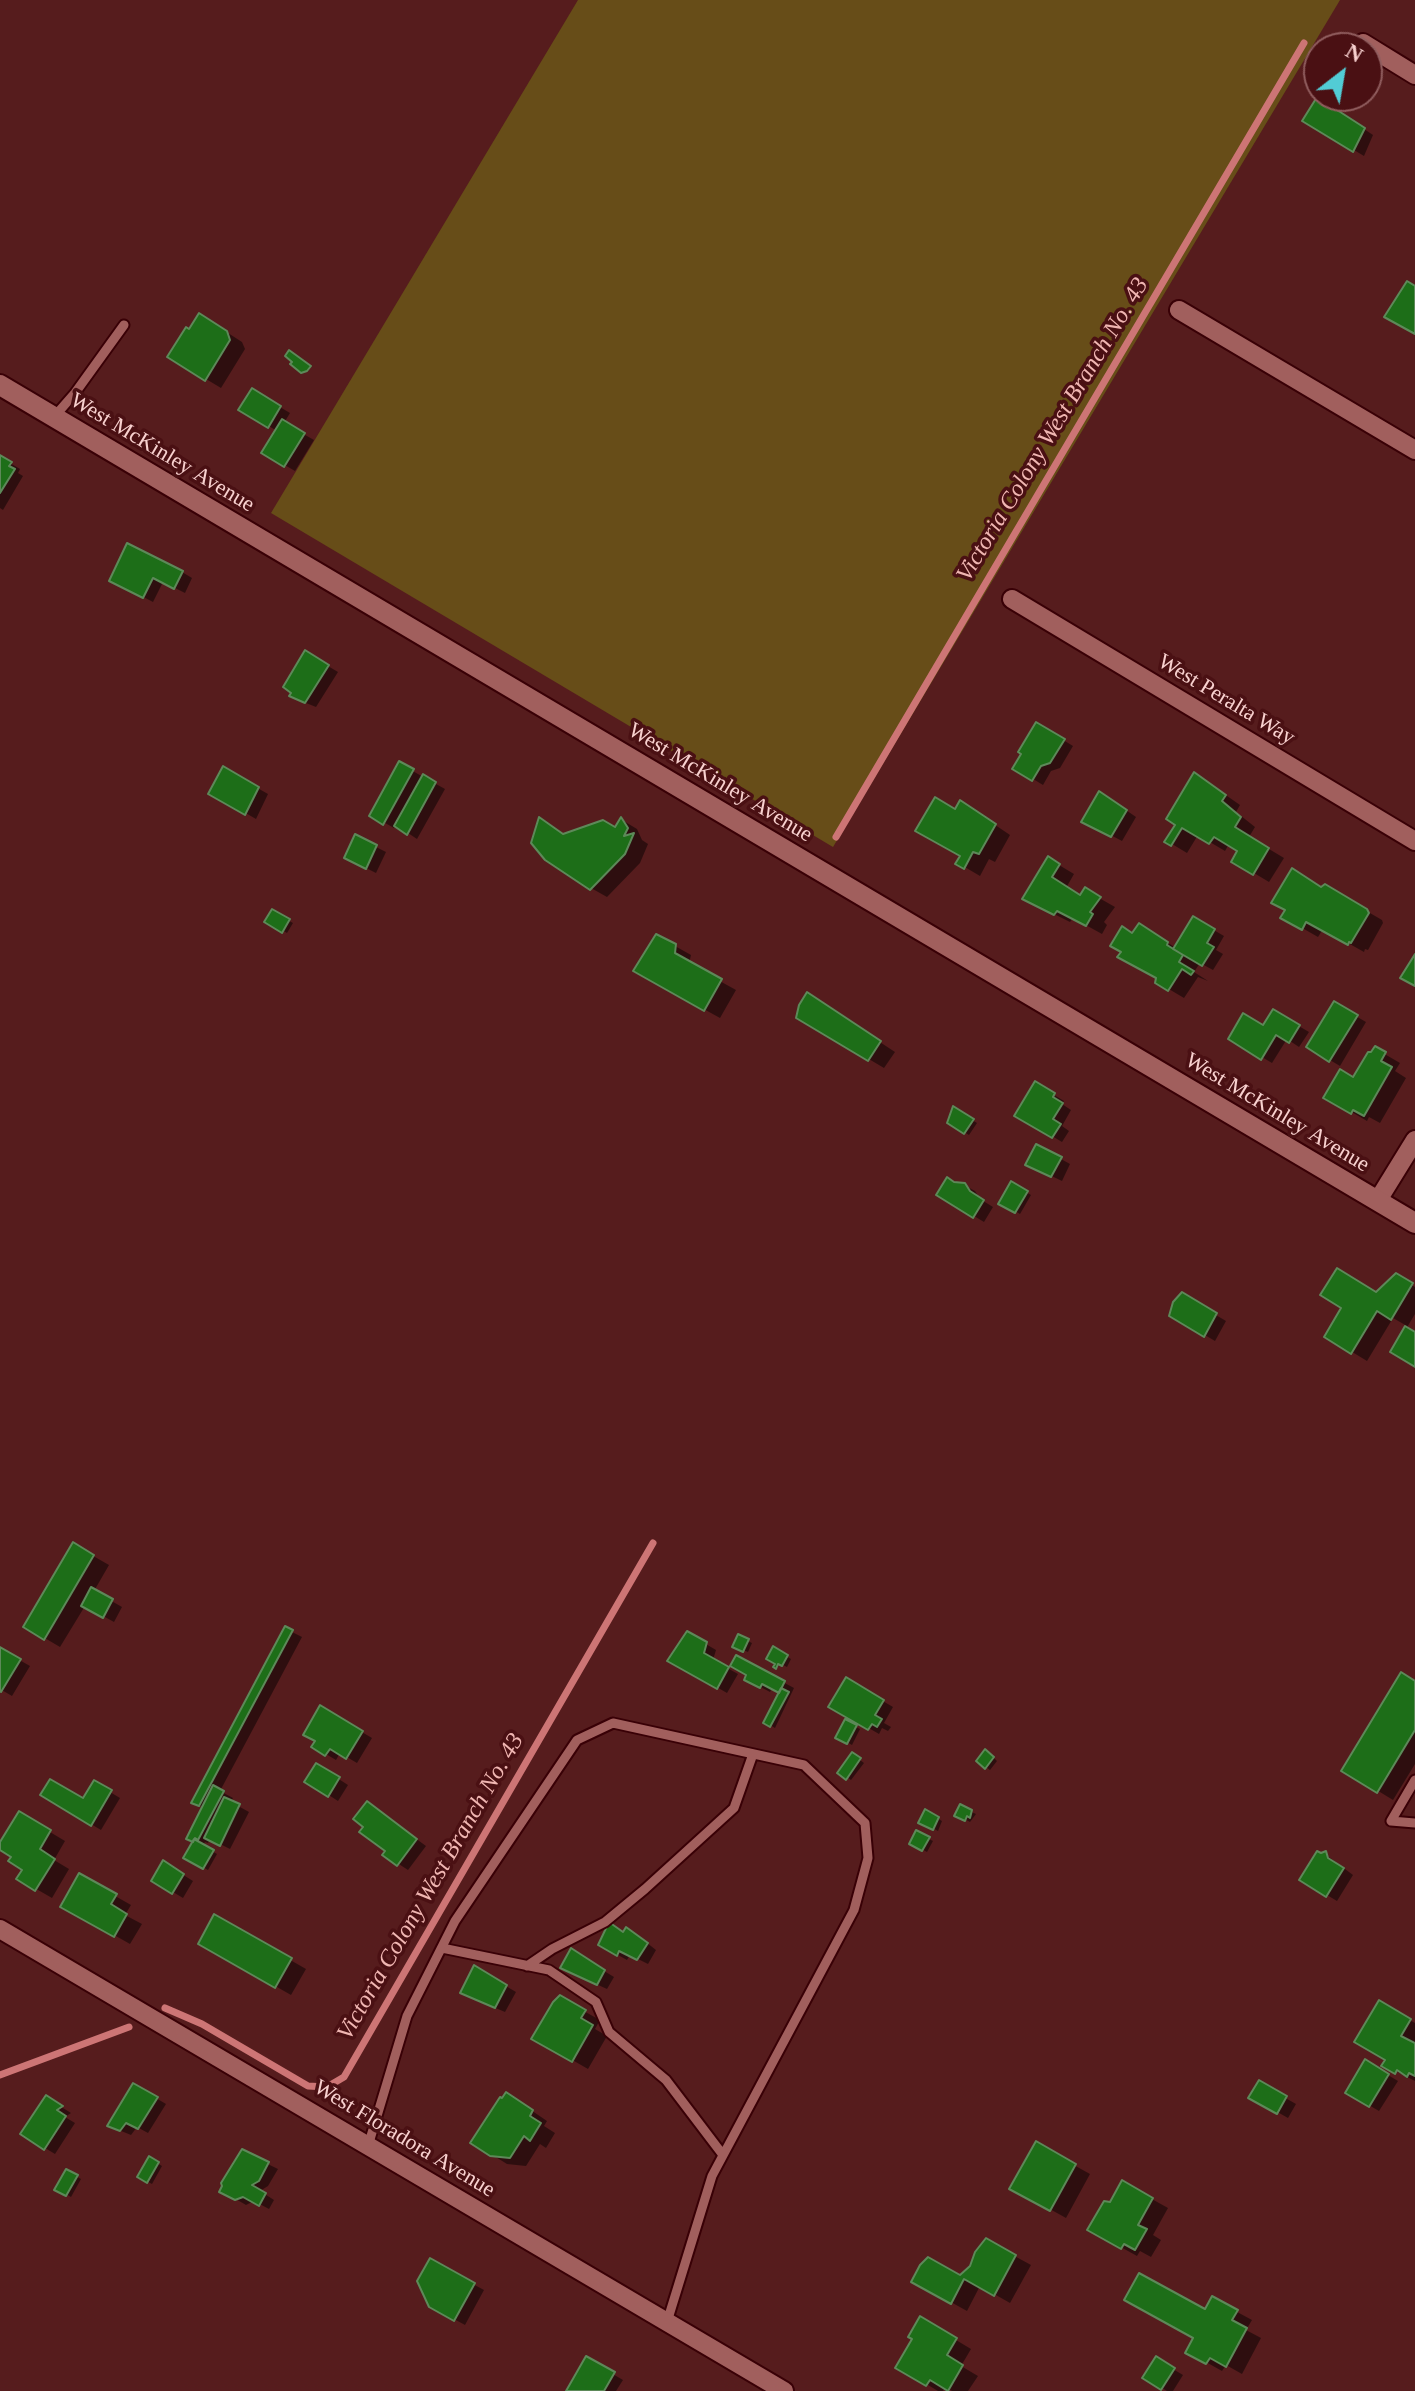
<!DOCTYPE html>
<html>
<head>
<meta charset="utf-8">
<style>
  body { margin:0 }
  #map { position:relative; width:1415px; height:2391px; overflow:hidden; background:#561c1d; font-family:Georgia,serif }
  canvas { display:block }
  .north { position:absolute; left:1303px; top:32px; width:80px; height:80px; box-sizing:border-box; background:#4a1013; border:2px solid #905d5e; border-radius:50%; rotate:31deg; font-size:22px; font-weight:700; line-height:32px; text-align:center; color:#f8d1cf }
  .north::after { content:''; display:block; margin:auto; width:28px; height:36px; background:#52ccd5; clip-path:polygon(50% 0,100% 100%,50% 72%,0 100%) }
</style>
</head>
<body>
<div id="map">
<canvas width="1415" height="2391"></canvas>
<div class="north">N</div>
</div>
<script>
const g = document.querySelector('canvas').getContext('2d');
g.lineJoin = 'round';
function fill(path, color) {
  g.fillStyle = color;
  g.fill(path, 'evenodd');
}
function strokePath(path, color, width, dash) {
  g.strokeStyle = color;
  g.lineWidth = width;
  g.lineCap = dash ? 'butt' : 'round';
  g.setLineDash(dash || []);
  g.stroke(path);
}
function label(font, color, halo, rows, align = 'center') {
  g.font = font + ' Georgia,serif';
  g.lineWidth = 7;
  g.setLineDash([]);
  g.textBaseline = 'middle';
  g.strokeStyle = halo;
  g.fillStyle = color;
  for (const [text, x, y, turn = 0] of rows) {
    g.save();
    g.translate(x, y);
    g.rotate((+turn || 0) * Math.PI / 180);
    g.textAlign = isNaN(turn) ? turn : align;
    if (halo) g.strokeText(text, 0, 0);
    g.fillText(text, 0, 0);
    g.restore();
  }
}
fill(new Path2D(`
  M578 0H1340L833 847 271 513Z`), '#674d18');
fill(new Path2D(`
  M1328 105 1373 135 1364 156 1304 120Z
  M214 324 242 342 245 349 221 388 206 379Z
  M253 391 290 413 284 423 314 440 295 471 264 453 277 431 241 409Z
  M0 457 20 469 18 473 23 476 3 510 0 508Z
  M182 572 192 578 185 593 163 582 153 602 111 580Z
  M306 653 338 672 316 707 301 701Z
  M1037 724 1073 746 1060 768 1051 771 1043 785 1015 768Z
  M400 764 445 789 417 839 396 825 394 828 371 815Z
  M224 769 268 794 256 819 211 793Z
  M1210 784 1240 805 1236 812 1255 827 1249 837 1284 858 1269 882 1234 861 1240 851 1229 844 1225 851 1198 835 1187 853 1167 841Z
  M1110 799 1136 817 1122 841 1084 821Z
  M956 811 976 812 1010 835 995 862 989 859 980 876 958 863 962 855Z
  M622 820 637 829 642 840 648 844 640 863 607 897 591 888 565 836 616 830Z
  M356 837 386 852 376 873 356 863Z
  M1049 859 1074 874 1066 888 1081 897 1085 890 1115 907 1104 922 1107 925 1102 934 1073 918 1070 922 1040 907Z
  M1325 887 1382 920 1383 923 1368 950 1365 949 1364 952 1323 929 1318 937 1283 917Z
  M273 912 293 923 287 933 267 921Z
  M1193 918 1224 936 1216 950 1223 954 1213 970 1200 963 1194 972 1208 981 1198 977 1184 998 1157 982 1158 978 1133 935 1154 934 1176 948Z
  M675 946 691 955 689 964 736 990 720 1018 635 971Z
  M822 1004 895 1052 884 1068 798 1017Z
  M1335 1004 1366 1022 1340 1066 1308 1047Z
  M1273 1011 1309 1032 1299 1047 1287 1039 1272 1063 1230 1038 1264 1027Z
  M1376 1049 1400 1063 1395 1071 1406 1078 1380 1123 1369 1117 1367 1121 1326 1097 1354 1079Z
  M1036 1084 1064 1101 1062 1104 1071 1110 1062 1126 1069 1131 1062 1142 1017 1115Z
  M954 1109 977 1123 969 1135 949 1123Z
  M1061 1159 1070 1164 1062 1181 1037 1169Z
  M955 1184 964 1185 975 1191 980 1199 993 1207 984 1222 938 1194Z
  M1012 1184 1031 1195 1020 1214 1001 1203Z
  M1397 1276 1415 1287V1314L1406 1329 1415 1334V1364L1393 1351 1407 1326 1393 1318 1367 1361 1326 1336Z
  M1182 1295 1226 1321 1215 1341 1171 1315Z
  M74 1545 109 1565 94 1591 122 1607 114 1622 85 1606 60 1647 26 1627Z
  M286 1629 302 1637 220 1791 233 1798 231 1802 249 1812 230 1849 210 1839 208 1843 205 1842 203 1846 217 1854 208 1870 186 1858 195 1841 189 1838 204 1808 194 1802Z
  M687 1633 716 1650 713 1660 738 1674 727 1693 670 1660Z
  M739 1637 752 1643 748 1652 736 1647Z
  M0 1649 30 1666 12 1696 0 1689Z
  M774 1649 791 1659 787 1667 768 1658Z
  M736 1657 794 1688 775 1728 765 1722 781 1693 772 1688 770 1692 753 1683Z
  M847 1680 893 1707 884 1723 891 1727 888 1731 882 1728 879 1734 831 1706Z
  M1415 1683V1764L1393 1800 1344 1770Z
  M321 1708 372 1738 357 1763 340 1753 336 1760 314 1747 318 1740Z
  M846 1722 860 1729 852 1745 838 1737Z
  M990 1754 997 1761 990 1770 986 1767Z
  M856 1757 864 1763 851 1780 840 1772Z
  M317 1765 348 1785 338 1801 307 1781Z
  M95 1783 120 1798 101 1830 42 1795 84 1801Z
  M961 1807 976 1814 970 1822 957 1815Z
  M377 1810 426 1846 408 1870 385 1855 388 1851Z
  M926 1812 942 1821 938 1831 921 1822Z
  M20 1814 65 1841 54 1860 69 1869 52 1898 19 1879 24 1869 14 1856 0 1848Z
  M917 1833 933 1841 927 1852 911 1843Z
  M1325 1854 1353 1875 1337 1901 1302 1880Z
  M164 1863 193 1881 183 1898 153 1880Z
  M80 1876 131 1905 125 1915 142 1924 130 1944 63 1906Z
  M215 1917 306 1969 291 1995 200 1943Z
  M624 1934 637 1935 656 1950 648 1964 630 1955 627 1960 600 1945Z
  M571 1951 614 1977 607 1989 572 1973Z
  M475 1968 516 1992 505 2012 472 1998Z
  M560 1998 600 2020 595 2029 607 2036 588 2069 534 2038Z
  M1379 2003 1415 2023V2081L1384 2065 1387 2059Z
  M1366 2062 1398 2081 1379 2111 1348 2093Z
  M1259 2083 1296 2104 1288 2118 1251 2097Z
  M134 2085 166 2104 148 2133 137 2127 131 2135 109 2126Z
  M47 2098 71 2113 65 2117 75 2123 55 2154 45 2148Z
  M522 2104 547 2121 544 2126 555 2133 546 2148 540 2144 526 2166 507 2164 491 2154Z
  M1036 2144 1090 2174 1066 2218 1012 2188Z
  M243 2152 278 2169 268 2186 260 2191 274 2200 269 2209 254 2201 246 2205 222 2191Z
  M150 2159 162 2166 152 2184 139 2177Z
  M67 2171 81 2179 71 2197 57 2189Z
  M1123 2183 1168 2208 1153 2235 1161 2240 1151 2257 1140 2251 1137 2256 1090 2230 1111 2205Z
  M987 2241 1031 2265 1010 2303 980 2286 967 2311 913 2281 961 2277 971 2267Z
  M430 2261 484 2290 465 2325 430 2306Z
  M1213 2299 1252 2320 1246 2330 1261 2338 1242 2374 1226 2365 1222 2371 1188 2352Z
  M921 2319 971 2349 961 2366 978 2376 968 2391H952L946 2387 943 2391H938L898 2367 915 2339Z
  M587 2359 623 2380 616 2391H570Z
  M1156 2359 1183 2375 1173 2391H1167L1145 2377Z`), '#0007');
strokePath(new Path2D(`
  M836 837 1304 43
  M165 2008 202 2024 308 2086 327 2087 344 2077 653 1543
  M0 2075 129 2027`), '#cd7575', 7);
const building = new Path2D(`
  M1317 97 1365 128 1353 152 1302 121Z
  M1407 281 1415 286V334L1384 317Z
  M199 313 227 331 230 340 205 381 167 357 186 327 189 329Z
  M289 350 311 366 307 371 301 373 290 364 292 362 285 356Z
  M252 388 281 406 268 428 238 410Z
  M282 419 305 433 284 467 261 453Z
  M0 455 12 462 9 466 15 469 0 493Z
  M127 543 183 571 174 589 153 578 143 598 109 581Z
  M305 650 329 665 305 703 289 696 291 693 283 687Z
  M1036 722 1065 739 1050 763 1041 766 1032 781 1012 769 1021 754 1018 752Z
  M399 761 414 769 383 825 369 816Z
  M223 766 259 787 245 815 208 794Z
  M1194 772 1226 795 1222 801 1241 817 1235 827 1269 848 1253 875 1231 862 1237 851 1214 837 1209 844 1182 828 1171 846 1164 842 1175 825 1166 819Z
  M423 774 436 782 407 835 394 826Z
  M1099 791 1127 810 1111 837 1081 822Z
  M935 797 955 809 960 800 996 824 979 854 973 852 964 869 955 864 960 856 915 831Z
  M539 817 563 834 603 820 615 827 621 817 628 828 624 836 634 833 625 854 590 890 545 860 531 843Z
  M355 834 377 845 366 869 344 858Z
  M1048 856 1060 864 1052 877 1080 895 1085 887 1101 897 1090 912 1093 914 1086 926 1057 911 1054 915 1022 899Z
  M1292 868 1321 887 1325 884 1367 909 1369 913 1351 943 1349 942 1348 945 1306 922 1302 930 1280 918 1285 910 1271 903Z
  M272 909 290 919 282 933 264 922Z
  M1193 916 1215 929 1207 943 1214 947 1202 966 1173 949Z
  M1139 923 1168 942 1167 945 1183 955 1179 962 1194 971 1191 975 1182 969 1168 991 1155 983 1156 978 1117 957 1121 952 1110 946 1122 926 1132 933Z
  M656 934 676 944 675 953 722 979 704 1011 633 971Z
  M1415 954V986L1400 978Z
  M807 992 881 1041 868 1061 796 1018 799 1005Z
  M1334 1001 1358 1015 1329 1062 1306 1047Z
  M1273 1009 1300 1025 1289 1043 1276 1035 1261 1060 1228 1039 1243 1013 1263 1025Z
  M1375 1046 1386 1052 1381 1061 1392 1067 1364 1116 1353 1110 1351 1114 1323 1098 1340 1069 1353 1077 1368 1052H1371Z
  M1035 1081 1055 1093 1053 1097 1063 1103 1053 1119 1061 1124 1052 1138 1014 1116Z
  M953 1106 974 1119 964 1134 947 1123Z
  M1036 1144 1062 1157 1051 1177 1025 1165Z
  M947 1177 954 1182 965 1183 970 1191 984 1200 973 1218 936 1195Z
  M1011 1181 1028 1191 1015 1213 998 1204Z
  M1337 1268 1376 1292 1396 1273 1413 1283 1391 1320 1377 1311 1351 1354 1324 1337 1341 1308 1320 1295Z
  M1182 1292 1217 1313 1204 1337 1169 1316 1173 1302Z
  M1405 1326 1415 1332V1367L1390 1352Z
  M73 1542 94 1555 44 1640 23 1627Z
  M91 1587 113 1599 103 1618 81 1606Z
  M285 1626 293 1630 199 1806 191 1803Z
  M687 1631 707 1642 704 1653 729 1667 717 1689 667 1661Z
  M738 1634 749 1639 743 1652 732 1647Z
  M773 1646 788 1655 782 1666 778 1664 776 1669 773 1667 775 1664 766 1659Z
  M0 1647 21 1659 1 1692 0 1691Z
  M736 1655 785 1681 779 1693 762 1684 760 1688 744 1680 746 1675 730 1666Z
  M1401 1672 1415 1681V1730L1377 1793 1341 1771Z
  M846 1677 884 1700 875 1715 882 1719 877 1727 872 1724 868 1730 828 1707Z
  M781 1688 789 1692 770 1727 763 1723Z
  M320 1705 363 1731 346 1759 330 1749 325 1756 311 1747 315 1741 303 1735Z
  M845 1719 857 1725 847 1744 835 1738Z
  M985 1749 994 1757 985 1769 976 1761Z
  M852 1752 861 1758 846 1780 837 1773Z
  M316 1763 340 1777 328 1797 304 1782Z
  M50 1779 83 1798 94 1780 112 1790 91 1826 40 1795Z
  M213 1785 224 1791 198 1840 195 1838 193 1842 186 1839Z
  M224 1797 240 1804 220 1846 204 1838Z
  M367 1801 417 1839 397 1866 382 1855 385 1851 359 1832 363 1827 353 1819Z
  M960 1804 972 1810 970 1818 967 1816 965 1821 954 1816Z
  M925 1809 939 1817 933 1830 918 1823Z
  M19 1811 51 1830 40 1849 55 1859 35 1891 16 1879 22 1870 8 1861 11 1857 0 1850V1842Z
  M916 1830 930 1837 922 1851 909 1844Z
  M194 1839 214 1850 203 1869 183 1858Z
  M1317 1851 1321 1853 1326 1851 1328 1858 1344 1868 1326 1897 1299 1880Z
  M163 1860 184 1874 172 1894 151 1881Z
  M79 1873 117 1894 111 1904 127 1914 114 1937 60 1907Z
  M214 1914 292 1958 275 1988 198 1944Z
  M609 1922 623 1932 626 1927 648 1943 637 1960 619 1951 617 1956 598 1945Z
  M571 1948 605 1970 597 1985 560 1968Z
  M474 1965 507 1985 495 2008 460 1993Z
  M560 1995 586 2010 581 2018 593 2025 572 2062 531 2039 553 2002Z
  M1379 2000 1411 2019 1401 2036 1415 2043V2076L1409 2073 1407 2077 1397 2070 1395 2074 1381 2066 1385 2060 1354 2042Z
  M1365 2059 1389 2074 1369 2107 1345 2093Z
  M1259 2080 1287 2096 1277 2114 1248 2098Z
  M133 2083 158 2097 138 2129 126 2123 120 2131 107 2126Z
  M506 2092 533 2110 530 2116 541 2123 530 2141 524 2136 510 2158 490 2156 470 2143 500 2097 502 2098Z
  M46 2095 63 2106 57 2110 66 2116 44 2150 20 2134Z
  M1036 2141 1076 2164 1050 2211 1009 2189Z
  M242 2149 269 2162 259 2181 252 2185 266 2193 259 2206 243 2197 235 2200 219 2192 222 2186 221 2183Z
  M149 2156 159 2162 147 2183 137 2177Z
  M66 2169 78 2175 66 2196 54 2190Z
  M1122 2180 1153 2198 1138 2225 1147 2229 1135 2250 1124 2244 1121 2249 1087 2230 1104 2201 1110 2202Z
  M986 2238 1016 2255 994 2296 964 2279 951 2304 911 2282 920 2265 928 2257 960 2275 970 2266 975 2252Z
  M430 2258 475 2283 454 2321 429 2307 417 2281Z
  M1139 2273 1205 2309 1212 2296 1238 2310 1232 2320 1247 2328 1226 2367 1210 2358 1206 2364 1185 2353 1193 2338 1124 2300Z
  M920 2316 957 2338 947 2355 963 2365 948 2391 930 2380 926 2386 895 2368 912 2339 908 2337Z
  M586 2356 615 2372 604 2391H566Z
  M1156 2356 1175 2368 1161 2390 1142 2378Z`);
fill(building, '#1d6e18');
strokePath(building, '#5d8959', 2);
const service = new Path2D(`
  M54 417 75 393 124 325
  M1415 1780 1391 1821 1415 1823
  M442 1948 549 1970 596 2002 609 2032 666 2080 723 2155
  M527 1966 552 1949 605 1922 645 1889 734 1808 753 1754
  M368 2146 407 2016 455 1921 577 1740 613 1723 804 1765 865 1823 868 1858 854 1910 712 2176 667 2322`);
const minor = new Path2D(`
  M1363 43 1415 75
  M1179 310 1415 450
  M1012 599 1415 841
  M1378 1200 1415 1140
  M0 1929 784 2391`);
const secondary = new Path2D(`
  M0 385 1415 1223`);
strokePath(service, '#390006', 13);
strokePath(minor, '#390006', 22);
strokePath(secondary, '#390006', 24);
strokePath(service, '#a15f5d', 9);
strokePath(minor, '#a15f5d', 18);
strokePath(secondary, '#a15f5d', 20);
label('22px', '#f8d1cf', '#4a1013', [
  ["West McKinley Avenue",162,453,31],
  ["West Peralta Way",1226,700,31],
  ["West McKinley Avenue",720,783,31],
  ["West McKinley Avenue",1277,1113,31],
  ["West Floradora Avenue",404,2139,31]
]);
label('italic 24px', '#f0b6b2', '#4a1013', [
  ["Victoria Colony West Branch No. 43",1053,430,-59],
  ["Victoria Colony West Branch No. 43",431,1887,-60]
]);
</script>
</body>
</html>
